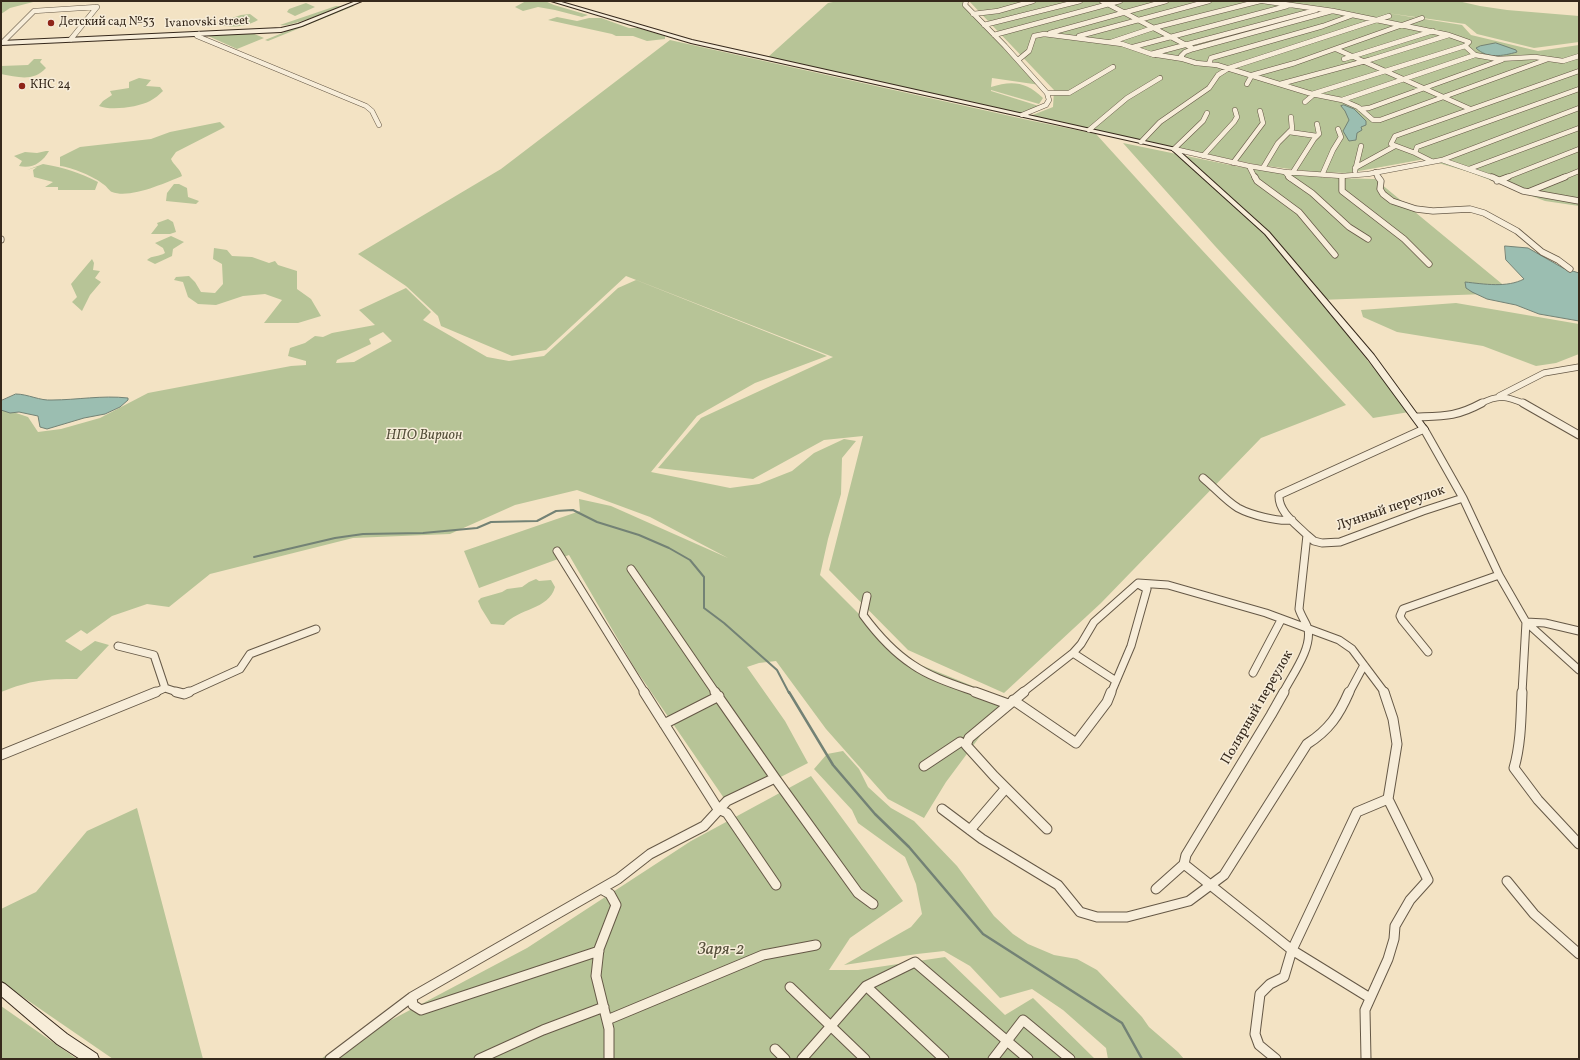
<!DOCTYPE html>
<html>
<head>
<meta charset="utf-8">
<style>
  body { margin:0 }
  #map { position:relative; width:1580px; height:1060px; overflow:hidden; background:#f3e3c4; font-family:Vollkorn,serif }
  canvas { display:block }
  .frame { position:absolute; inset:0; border:2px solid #36291c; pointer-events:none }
</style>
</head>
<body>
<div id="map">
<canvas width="1580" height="1060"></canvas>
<div class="frame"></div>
</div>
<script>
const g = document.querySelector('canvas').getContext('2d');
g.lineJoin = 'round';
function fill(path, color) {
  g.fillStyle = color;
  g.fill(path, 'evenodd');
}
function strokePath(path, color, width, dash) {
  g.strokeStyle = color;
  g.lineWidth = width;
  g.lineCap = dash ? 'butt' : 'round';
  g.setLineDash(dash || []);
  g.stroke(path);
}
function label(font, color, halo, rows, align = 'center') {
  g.font = font + ' Vollkorn,serif';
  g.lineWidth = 3;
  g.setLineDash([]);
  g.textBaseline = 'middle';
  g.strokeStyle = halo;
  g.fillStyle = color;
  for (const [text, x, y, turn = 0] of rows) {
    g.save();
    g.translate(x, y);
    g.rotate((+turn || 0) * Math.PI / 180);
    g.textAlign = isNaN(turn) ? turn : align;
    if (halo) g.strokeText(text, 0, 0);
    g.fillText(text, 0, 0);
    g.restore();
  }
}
fill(new Path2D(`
  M1 1H37L10 8 1 14Z
  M526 1H545L554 5 588 15 582 17 555 10 538 7 523 11 515 7Z
  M838 1H964L1040 85 992 78 991 87C1012 80 1027 82 1043 98L1039 104 991 90V91L1039 106 1022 113 768 57 828 3Z
  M969 1H1458L1480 6 1507 10 1579 16V42L1534 48 1477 34 1465 24 1387 13 1462 25 1471 35 1538 51 1579 45V206L1545 201 1469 172 1425 159 1348 173 1315 172 1258 165 1030 116 1053 107 1054 90Z
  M306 3 315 7 295 16 287 12 289 9Z
  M352 5 354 6 268 41 265 40Z
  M336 6H342C331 10 290 28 280 25Z
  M250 14 258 20C246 27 229 29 217 23L241 15Z
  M557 17 577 21 589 18H601L629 28H638L665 36V39L647 41 633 36H616L612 34 548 20Z
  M252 33 264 38 237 49 206 35Z
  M670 40 1028 120 1096 134 1175 221 1346 405 1261 438 1101 603 1004 693 908 650 829 570 863 436 824 440 753 479 658 468 701 418 833 357 626 276 546 350 512 356 441 326 438 316 406 286 358 254 501 169Z
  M34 59H42L40 62 46 68C33 82 18 77 1 74V66L28 65Z
  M139 78 151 80 146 86 160 87 163 91C159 95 155 98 150 101 139 107 111 111 99 106L103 101 112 95 110 91 129 88V82Z
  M220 122 225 127 176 152 171 159C174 166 180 168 182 176 165 183 130 199 112 192 109 191 107 186 103 184 95 177 71 167 60 166V157L80 147 151 139 170 132Z
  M1123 143 1240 167 1329 178 1375 179 1513 293 1319 300 1409 412 1373 418 1215 246Z
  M46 151H49C42 163 32 169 19 166L22 161 14 156 25 152 37 153Z
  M43 164C65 168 78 172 98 182L95 190H58V187H45L53 182 34 177 33 170 37 167 27 170Z
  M174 184H179L187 188 188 197 199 201 196 204 166 201 167 193Z
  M168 219 173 222 176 232 170 234H151L158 225 157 223Z
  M171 236 184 242 173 249 172 256 155 264 147 260C152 255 159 257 165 253L163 248 155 243Z
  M214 248 227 250 232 256 252 257 269 263 275 261 278 265 297 271V289L311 299 321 316 298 323H264L282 300 265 294 243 296 216 305 198 304 188 297 183 282 174 280 176 277 189 276 195 282 201 292 215 293 223 284 222 264 213 259Z
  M92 259 94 263 93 270 100 271 95 278 101 282 90 295 82 311 72 302 77 297 71 284Z
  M636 280 827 356 755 383 697 416 651 472 730 488 759 484 792 471 814 453 844 439 856 441 842 458 841 494 828 539 820 575 863 618 911 661 1007 700 946 782 924 818 888 799 826 729 776 661 759 663 747 667 785 721 808 763 728 804 634 667 569 555 479 588 464 551 580 511 579 499 611 506 728 558 650 517 577 490 515 505 450 534 353 538 210 574 169 607 147 604 112 616 87 634 81 630 65 641 81 651 95 641 109 645 77 679C46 679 31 680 1 692V408L28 417 38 432 61 429 100 418 148 393 291 366 306 365V361L288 356 290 348 305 343 315 336 323 337 332 333 375 325 359 310 406 288 431 312 423 320 487 357 509 361 544 356 618 288ZM383 332 392 341 354 362 336 363 337 360 371 344 369 339Z
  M1456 303 1579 324V354L1556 363 1536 366 1483 346 1397 332 1363 317 1361 310Z
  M536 579 539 581 551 580 555 587C549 610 518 608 504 625L491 624 481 608 478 601 481 598 502 592 507 589 522 587 529 582Z
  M843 751 859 769 868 787 891 808 914 821 957 866 994 916 1013 934 1028 944 1054 955 1077 959 1097 970 1142 1017 1149 1027 1178 1052 1184 1059H1108L1106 1048 1063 1010 1032 989 1000 998 970 966 944 951 917 954 844 965 911 927 922 914 916 884 905 857 858 823 852 810 814 769 827 754Z
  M811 776 903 901 850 938 829 970H858L945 957 1005 1015 1033 998 1095 1059H321L329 1053 527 948 691 841Z
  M137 808 203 1059H113L1 982V909L36 892 87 831Z
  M1 1006 77 1059H1Z`), '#b7c497');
const water = new Path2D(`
  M1496 43 1516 50 1517 52C1503 56 1487 59 1476 48L1480 46Z
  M1344 105 1354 109 1366 121V125L1361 127 1362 130 1357 133 1356 140 1349 141 1343 131 1349 120 1345 111 1341 106Z
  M1505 246 1528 248 1563 268 1579 273V321L1539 314 1516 305 1487 299 1472 292 1466 288 1465 282C1484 284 1507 288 1524 279L1506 260Z
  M16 394C28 394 40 401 52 400 77 400 102 395 128 398V400L120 407 105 414 84 418 47 429 40 427 38 416 19 412 10 413 1 410V401Z`);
fill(water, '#9bbeb1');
strokePath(water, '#738275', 1);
strokePath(new Path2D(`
  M254 557 335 538 363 534 423 533 477 528 491 522 537 521 556 511 573 510 597 522 639 535 669 548 690 560 704 577V608L724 623 777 670 789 693`), '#738275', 2);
strokePath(new Path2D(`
  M789 692 833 765 875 814 909 847 983 934 1122 1023 1142 1059`), '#738275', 2.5);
const streetFar3 = new Path2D(`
  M966 1 965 5 1005 46 1047 93 1049 100 1046 105 1022 115
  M1102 1 1192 48 1193 49 1185 52 1181 56 1183 59 1196 63 1217 65 1312 94 1342 100 1358 107 1373 120H1380L1548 59
  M1263 1 1333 11 1449 35 1469 42 1465 46 1475 55 1498 59 1535 57 1563 61 1579 56
  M973 14 998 11 1033 1
  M984 25 1080 1
  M1050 33 1166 1
  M199 34 197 36 366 106 372 111 379 125
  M994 35 1120 1
  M1079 36 1209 1
  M71 39 97 7
  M3 42 34 11 97 7
  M1111 42 1153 28 1260 1
  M1133 47 1287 6
  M1193 49 1332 11
  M1336 49 1470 109
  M1183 59 1151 54 1316 10
  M1344 59 1433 31
  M1018 60 1029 51 1034 36 1044 34 1122 44 1154 55
  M1209 64 1211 58 1323 26 1353 15
  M1247 84 1252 75 1295 63 1422 18
  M1280 84 1369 60 1449 35
  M1047 93H1069L1113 67
  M1342 100 1475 55
  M1305 102 1312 96V94L1465 46
  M1360 109 1369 108 1502 60
  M1089 130 1127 98 1160 78
  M1289 132 1317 136
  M1141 142 1160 122 1209 88 1218 75 1229 68 1389 16
  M1174 149 1249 166 1285 172 1342 176 1368 174 1442 160 1494 178
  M1174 149 1203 121 1207 113
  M1415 153 1391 144 1395 136 1579 71
  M1203 156 1234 122 1237 117 1235 110
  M1442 160 1579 108
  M1431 161 1415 153 1417 147 1579 89
  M1233 163 1263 123 1260 111
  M1249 166 1255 178
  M1263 168 1278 143 1292 129 1291 117
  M1355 168 1395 146
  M1469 169 1579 128
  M1355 171 1361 146
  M1285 172 1290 178
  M1293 172 1314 139 1319 134 1317 124
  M1375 172 1379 178
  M1322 175 1333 150 1341 137 1338 129
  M1342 176V178
  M1505 178 1579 149
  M1562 178 1579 171`);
const streetFar2 = new Path2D(`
  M1255 177 1257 181 1299 212 1335 255
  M1289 177 1312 193 1349 227 1368 239
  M1342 177V191L1404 239 1429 264
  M1378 177 1381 181 1380 189 1383 194 1392 201 1416 209 1433 211 1470 209 1484 213 1517 231 1542 252 1558 260 1570 269
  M1492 177 1523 191 1579 201
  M1497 181 1508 177
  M1528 192 1565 177
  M1 239V240
  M1499 396 1544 373 1579 367
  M1480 404C1499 394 1506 396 1525 404`);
const streetFar1 = new Path2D(`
  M1523 403 1579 435
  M1416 417C1444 416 1456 417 1482 403
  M1203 478C1214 487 1226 501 1238 508 1251 515 1278 522 1292 520
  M1307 535 1314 541 1322 543 1340 542 1423 511 1463 498
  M557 551 645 693
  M631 569 716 693
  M867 596 863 615C877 634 893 652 913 665 932 678 956 685 978 693
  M1526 622 1545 623 1579 631
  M118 646 154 655 165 688
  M1428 652 1402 620 1400 616 1403 609 1499 575
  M1073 653 1116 681
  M1253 673 1281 620
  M154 693 165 688 180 693
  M187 693 240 669 250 654 316 629
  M1022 693 1073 653 1081 644 1094 622 1138 583 1168 585 1266 613 1339 640 1352 649 1385 693
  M1111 693 1131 646 1147 589 1138 584
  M1283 693C1292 675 1312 649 1308 629 1307 624 1301 616 1299 609L1307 535C1296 524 1278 512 1279 495L1424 429 1463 498 1499 575 1526 622 1579 670
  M1349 693 1364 665
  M1522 693 1526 622`);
const street = new Path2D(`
  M176 692 184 694 189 692
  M644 692 718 809 727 813 776 885
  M715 692 775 778 858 893 873 904
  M975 692 1008 704
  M1024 692 969 738 966 745 994 776 1047 829
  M1284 692 1271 715 1186 855 1184 864 1292 950 1370 998
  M1522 692C1521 717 1521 744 1514 768L1538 800 1579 844
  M1013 700 1076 743 1107 702 1111 692
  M664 724 719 696
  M1 755 156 692
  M924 766 960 742
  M942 809 982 839 1058 885 1080 912 1097 917H1127L1189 901 1224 875 1307 744C1329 730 1339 715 1349 692
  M970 830 1006 788
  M1507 881 1534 914 1579 954
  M601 889 610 894 616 905 599 949 596 976 609 1029V1059
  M1156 889 1184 864
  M866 986 944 1059
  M790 987 865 1059
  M412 997 413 1005 421 1010 599 951
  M607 1020 763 955 816 945
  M775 1049 785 1059
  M330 1059 412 997 618 879 650 854 704 826 727 801 775 778
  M479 1059 543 1030 604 1007
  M802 1059 866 986 915 962 1028 1059
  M993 1059 1023 1020 1070 1059
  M1276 1059 1259 1045 1255 1034 1260 994 1270 984 1284 977 1292 950 1357 812 1388 799
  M1366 1059 1365 1010 1388 959 1394 939 1395 926 1410 900 1428 880 1388 799 1397 744 1393 719 1384 692`);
const secondary = new Path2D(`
  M356 1H362L302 26 281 32 1 45V41L281 28 298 24Z
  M551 1H558L692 40 1176 148 1269 232 1374 355 1428 429 1427 431H1421L1368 359 1265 234 1172 150 691 43Z
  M1 982 5 984 67 1034 97 1054 99 1059H80L57 1044 1 996Z`);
strokePath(streetFar3, '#655846', 5.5);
strokePath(streetFar2, '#655846', 7);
strokePath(streetFar1, '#655846', 9);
strokePath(street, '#655846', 11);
strokePath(secondary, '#36291c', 2);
strokePath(streetFar3, '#f7edd9', 4.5);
strokePath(streetFar2, '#f7edd9', 5.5);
strokePath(streetFar1, '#f7edd9', 7);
strokePath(street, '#f7edd9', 9);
fill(secondary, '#f7edd9');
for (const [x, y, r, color] of [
  [51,23,4,"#8f2418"],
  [22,86,4,"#8f2418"]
]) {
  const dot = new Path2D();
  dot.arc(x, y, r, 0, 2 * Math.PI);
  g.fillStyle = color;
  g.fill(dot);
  strokePath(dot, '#f7edd9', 1.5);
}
label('12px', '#36291c', '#f7edd9', [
  ["Детский сад №53",59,23],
  ["КНС 24",30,86]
], 'left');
label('12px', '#36291c', '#f7edd9', [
  ["Ivanovski street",207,23,-2]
]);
label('italic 14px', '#56503b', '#f7edd9', [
  ["НПО Вирион",424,436]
]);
label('14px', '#36291c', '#f7edd9', [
  ["Лунный переулок",1391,509,-19],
  ["Полярный переулок",1258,708,-60]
]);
label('italic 17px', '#56503b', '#f7edd9', [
  ["Заря-2",721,951]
]);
</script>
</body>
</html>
